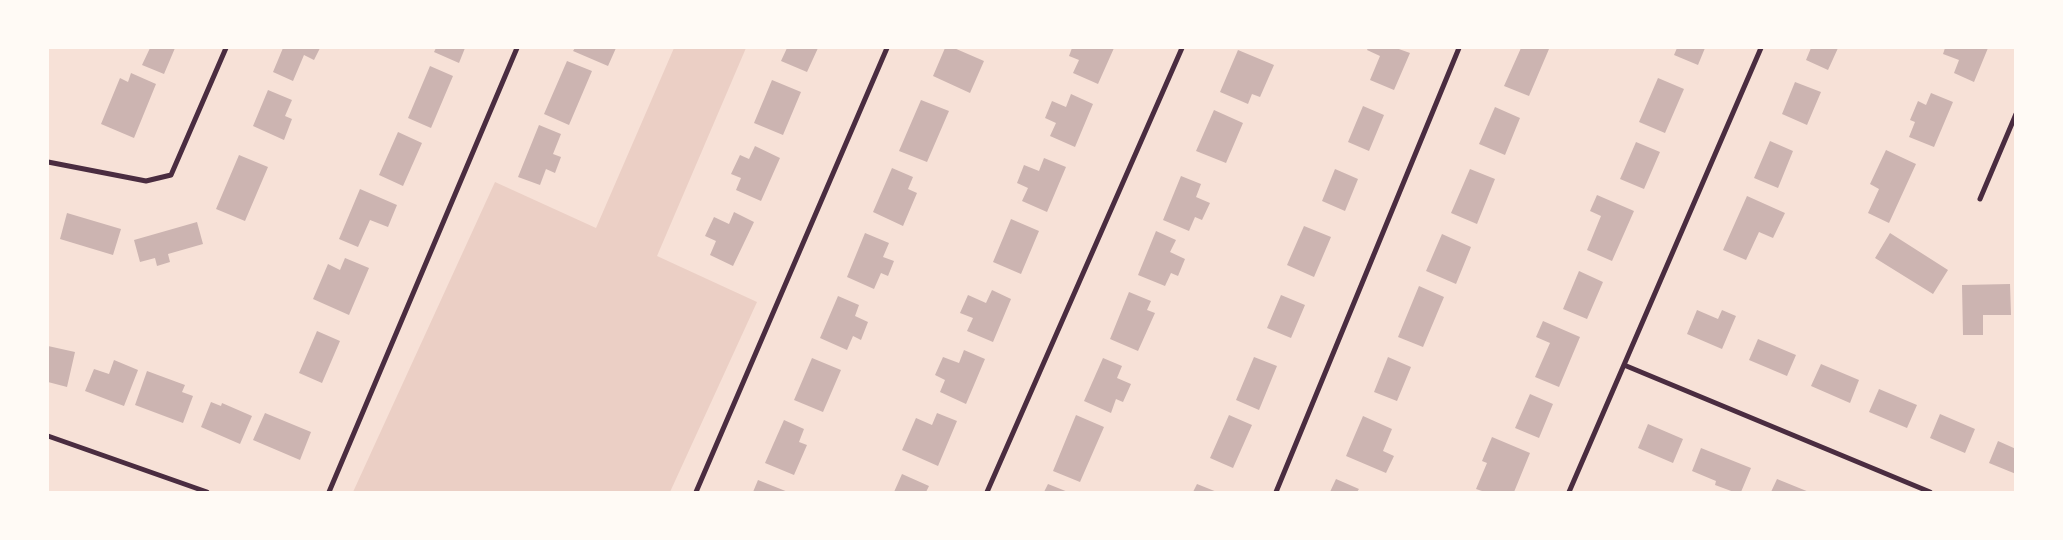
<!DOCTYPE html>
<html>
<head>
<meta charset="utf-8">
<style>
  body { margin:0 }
  #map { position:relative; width:2063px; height:540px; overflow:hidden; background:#f7e1d7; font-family:"Golos Text",sans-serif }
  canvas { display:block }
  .frame { position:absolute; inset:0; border:49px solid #fffaf5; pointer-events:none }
</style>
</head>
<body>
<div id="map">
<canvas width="2063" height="540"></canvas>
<div class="frame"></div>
</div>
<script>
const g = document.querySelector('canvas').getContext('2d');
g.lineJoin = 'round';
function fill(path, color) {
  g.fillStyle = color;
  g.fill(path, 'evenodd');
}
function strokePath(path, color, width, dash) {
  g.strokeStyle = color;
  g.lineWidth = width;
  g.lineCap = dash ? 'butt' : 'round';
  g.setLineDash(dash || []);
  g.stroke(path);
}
fill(new Path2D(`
  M674 48H746L657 256 757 302 670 492H353L495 182 596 228Z`), '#ebcfc5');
fill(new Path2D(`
  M150 48H175L164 74 142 65Z
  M283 48H320L314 60 304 55 293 81 273 72Z
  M436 48H465L459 63 434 52Z
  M575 48H616L608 66 573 51Z
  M787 48H818L807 72 781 61Z
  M945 48H954L984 61 970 93 933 76Z
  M1072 48H1114L1098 84 1073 73 1079 60 1069 56Z
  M1368 48H1396L1410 53 1394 90 1370 80 1380 56 1367 50Z
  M1521 48 1549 49 1529 96 1504 86Z
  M1677 48H1705L1698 65 1674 55Z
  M1811 48H1838L1828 70 1806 60Z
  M1945 48H1988L1974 82 1954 73 1959 60 1943 54Z
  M1238 50 1274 65 1260 97 1252 94 1248 104 1220 92Z
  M567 61 592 71 569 125 544 114Z
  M430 66 453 76 431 128 408 118Z
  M131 73 156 84 134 138 101 124 120 78 128 82Z
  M1658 78 1684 89 1665 133 1639 122Z
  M772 80 801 92 783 135 754 123Z
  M1795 82 1821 92 1807 125 1782 114Z
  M268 90 292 100 285 116 292 119 284 140 253 126Z
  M1931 93 1953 102 1934 147 1909 137 1915 122 1910 120 1918 101 1926 105Z
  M1071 94 1093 104 1075 147 1050 136 1056 123 1045 118 1052 101 1066 107Z
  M921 100 949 111 927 162 899 151Z
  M1363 106 1384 115 1369 151 1348 142Z
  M1495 107 1520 118 1505 155 1479 144Z
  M1214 110 1243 123 1226 163 1196 151Z
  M539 125 561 134 553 154 561 157 555 173 546 169 540 185 518 177Z
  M398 132 422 143 403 186 379 175Z
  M1770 141 1793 151 1778 188 1754 178Z
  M1636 142 1660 152 1644 189 1620 179Z
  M755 146 780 158 761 201 736 190 741 178 731 174 740 155 749 159Z
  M1886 150 1916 164 1889 223 1868 213 1879 189 1870 184Z
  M239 155 268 167 245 221 216 209Z
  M1044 158 1066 167 1047 212 1022 201 1028 188 1017 183 1024 165 1039 171Z
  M892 168 913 177 908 189 917 193 903 226 873 212Z
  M1335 169 1358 179 1345 211 1322 201Z
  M1470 169 1495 179 1477 224 1451 213Z
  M1181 176 1201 184 1196 197 1210 203 1202 220 1195 217 1189 231 1163 220Z
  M360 189 397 205 388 227 370 220 358 247 339 239Z
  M1597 195 1634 211 1612 261 1587 250 1601 216 1590 211Z
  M1747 196 1785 213 1773 238 1759 232 1746 260 1723 250Z
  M734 212 754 222 733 266 710 255 716 241 705 236 714 217 729 224Z
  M67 213 121 229 113 255 60 239Z
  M1011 219 1039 231 1021 274 993 262Z
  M197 222 203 244 168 254 170 262 157 266 155 258 140 262 134 240Z
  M1304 226 1331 237 1314 277 1287 265Z
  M1156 231 1176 240 1170 252 1185 259 1178 276 1171 273 1165 286 1138 275Z
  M865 233 889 243 883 257 894 261 888 276 881 273 874 289 847 277Z
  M1890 233 1948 270 1933 294 1875 258Z
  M1442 234 1471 247 1456 284 1426 271Z
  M345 258 369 268 349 315 313 299 328 264 340 270Z
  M1579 271 1603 282 1587 319 1563 309Z
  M2010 284 2011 315H1983V335H1963L1962 285Z
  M1419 286 1444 297 1423 347 1398 337Z
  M992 290 1011 299 993 342 967 331 973 318 960 313 968 295 986 303Z
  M1129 292 1151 301 1147 310 1155 313 1138 351 1110 339Z
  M1281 295 1305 305 1291 338 1267 328Z
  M838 296 859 305 855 316 868 322 861 340 853 336 847 350 820 338Z
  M1697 310 1718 319 1722 310 1736 316 1722 349 1687 334Z
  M1543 321 1580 337 1559 387 1535 377 1550 343 1536 337Z
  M317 331 340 341 322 383 299 373Z
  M1758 339 1796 355 1787 376 1749 360Z
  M48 346 75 352 67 387 48 382Z
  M964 350 985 359 966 404 940 392 945 380 935 375 943 357 959 363Z
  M1254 357 1277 366 1259 410 1236 400Z
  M1388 357 1411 367 1397 401 1374 392Z
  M812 358 841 370 823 412 794 400Z
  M1103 358 1122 366 1117 378 1131 384 1123 402 1116 399 1111 413 1084 401Z
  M114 360 138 370 124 406 85 391 94 369 109 374Z
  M1821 364 1859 380 1850 403 1811 386Z
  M147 371 185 385 182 392 193 396 183 423 135 405Z
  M1879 389 1917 405 1907 428 1869 412Z
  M1530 394 1553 404 1539 438 1515 428Z
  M211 402 221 406 222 403 252 416 240 444 201 427Z
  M265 413 311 432 300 460 253 440Z
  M937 413 957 421 938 466 902 450 916 418 932 425Z
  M1940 414 1975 429 1965 453 1930 438Z
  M1076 415 1104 427 1080 482 1053 471Z
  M1229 415 1252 425 1233 468 1210 458Z
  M1363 416 1392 429 1383 451 1394 456 1386 473 1346 456Z
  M784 420 804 429 799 442 807 445 794 475 765 463Z
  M1648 424 1683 439 1673 463 1638 448Z
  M1492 437 1530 453 1514 492H1485L1476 489 1487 463 1482 461Z
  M1998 441 2016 449V474L1989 463Z
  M1701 448 1751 468 1741 492H1734L1715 485 1716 481 1692 471Z
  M902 474 929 486 926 492H894Z
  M1336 479 1359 489 1357 492H1330Z
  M1777 479 1809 492H1771Z
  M758 480 788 492H753Z
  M1048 484 1068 492H1044Z
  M1197 484 1217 492H1193Z`), '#ccb4b1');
strokePath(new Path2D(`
  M48 162 146 181 171 175 226 48
  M1980 199 2016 114
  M1624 365 1930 492
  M48 436 207 492
  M329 492 517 48
  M696 492 887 48
  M987 492 1182 48
  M1276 492 1459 48
  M1569 492 1761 48`), '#4a2c40', 5);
</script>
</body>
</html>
